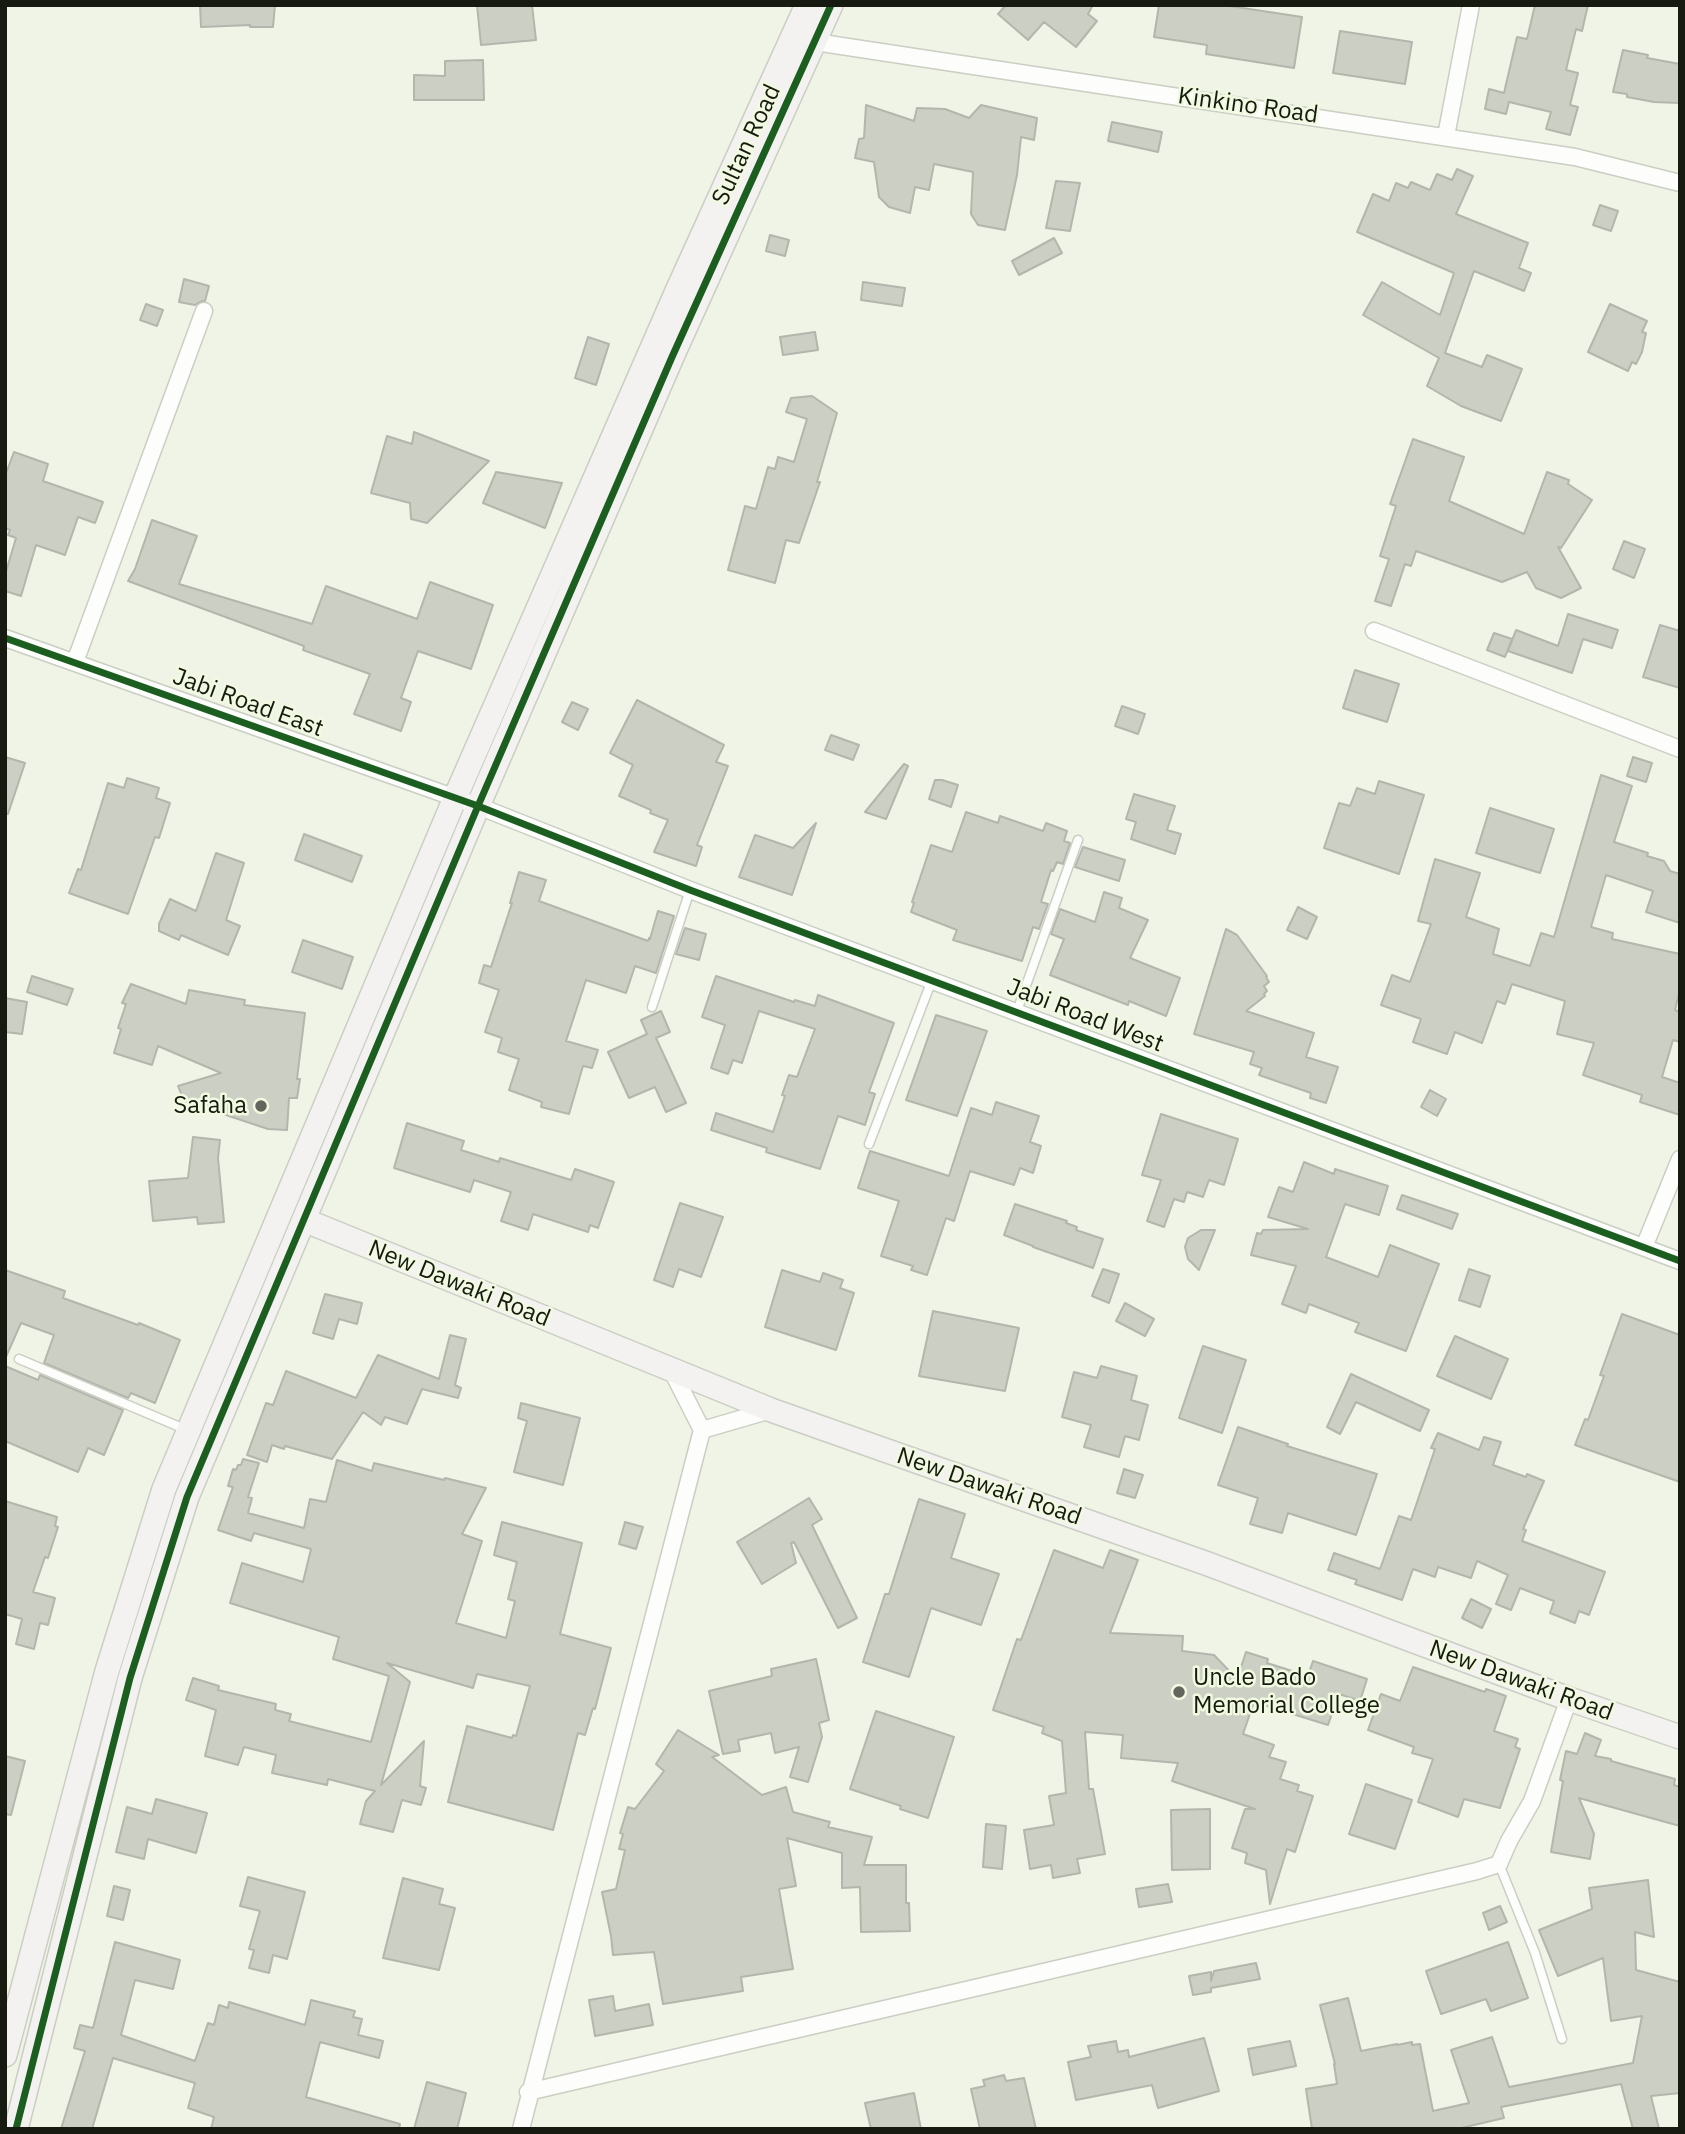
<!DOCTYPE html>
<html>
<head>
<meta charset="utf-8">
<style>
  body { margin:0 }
  #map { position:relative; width:1685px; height:2134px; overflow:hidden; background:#eff4e6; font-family:"IBM Plex Sans",sans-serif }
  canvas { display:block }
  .frame { position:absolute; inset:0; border:7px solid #171a11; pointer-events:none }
</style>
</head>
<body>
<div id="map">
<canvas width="1685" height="2134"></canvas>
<div class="frame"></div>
</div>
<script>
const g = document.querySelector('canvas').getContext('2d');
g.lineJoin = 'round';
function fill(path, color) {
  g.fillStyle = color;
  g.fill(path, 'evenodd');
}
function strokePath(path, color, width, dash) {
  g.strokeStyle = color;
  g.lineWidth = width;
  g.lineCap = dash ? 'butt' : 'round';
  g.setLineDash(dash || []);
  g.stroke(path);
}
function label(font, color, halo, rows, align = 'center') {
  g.font = font + ' "IBM Plex Sans",sans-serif';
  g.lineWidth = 5;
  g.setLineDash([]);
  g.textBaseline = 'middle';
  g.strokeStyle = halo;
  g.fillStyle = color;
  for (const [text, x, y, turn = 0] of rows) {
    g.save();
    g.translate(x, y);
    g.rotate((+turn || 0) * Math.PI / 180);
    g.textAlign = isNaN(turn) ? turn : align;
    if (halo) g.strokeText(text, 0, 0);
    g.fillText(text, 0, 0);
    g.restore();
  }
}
const building = new Path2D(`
  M200 5H275L273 27H250V25L201 27Z
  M477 5H532L536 40 481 45Z
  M1006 5H1093L1088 14 1097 21 1076 47 1044 22 1028 40 998 14Z
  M1159 5H1223L1302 17 1294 68 1206 54 1207 45 1154 37Z
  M1535 5H1588L1582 31 1576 29 1566 70 1578 73 1570 105 1578 107 1570 135 1546 129 1551 112 1509 102 1506 114 1485 109 1489 89 1504 93 1517 37 1527 39Z
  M1340 31 1412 42 1405 84 1333 73Z
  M1623 50 1648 55 1647 58 1680 64V103L1654 102 1627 97V94L1613 92Z
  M483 60 484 100H414V75L445 76V61Z
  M866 105 914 121 917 108 945 109 969 118 981 105 1037 118 1034 140 1021 137 1017 175 1005 230 978 225 971 214 973 172 934 164 929 190 915 187 910 213 889 207 879 197 874 162 855 158 859 139 864 138Z
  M1112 122 1162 132 1158 152 1108 141Z
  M1457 169 1473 176 1456 214 1528 243 1519 268 1531 273 1524 291 1474 271 1445 353 1482 367 1487 355 1522 369 1501 421 1461 406 1427 386 1439 358 1363 315 1382 282 1440 315 1454 273 1357 232 1373 194 1389 201 1396 183 1408 188 1411 182 1430 190 1437 174 1452 180Z
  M1056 181 1080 183 1070 231 1046 228Z
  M1600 205 1618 211 1611 231 1593 225Z
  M770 235 789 240 785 256 766 251Z
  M1054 238 1062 253 1019 275 1012 261Z
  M184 279 209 286 205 301H202L195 305 179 302Z
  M863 282 905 288 902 306 861 300Z
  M146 304 163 310 157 326 140 320Z
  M1610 304 1647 321 1642 332 1646 333 1642 352 1636 364 1632 362 1628 371 1588 352Z
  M815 332 818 350 783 355 780 337Z
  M588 337 609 344 596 385 575 378Z
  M812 396 837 413 817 482H820L799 543 786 540 775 583 728 570 745 506 756 509 768 467 775 469 778 457 794 462 807 419 786 412 791 398Z
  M414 432 489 461 427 523 411 519 410 503 371 493 387 436 412 444Z
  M1413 439 1464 457 1449 501 1524 534 1547 472 1569 480 1568 484 1592 500 1561 548 1558 547 1581 588 1561 598 1536 588 1527 572 1502 582 1416 551 1411 566 1405 564 1391 606 1375 601 1389 559 1380 556 1396 506 1390 504Z
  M14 452 48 464 43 481 103 502 95 523 78 517 65 555 36 545 21 596 5 591V575L16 538 8 535 10 530 5 528V476Z
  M496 472 562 483 545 528 483 503Z
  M152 520 197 536 179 584 312 624 326 586 417 619 430 582 493 605 471 669 418 651 401 698 411 702 401 731 354 714 370 674 303 650 304 646 128 581 135 569Z
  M1624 541 1645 549 1634 578 1613 569Z
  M1568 614 1618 630 1612 648 1583 639 1572 673 1508 651 1516 630 1558 646Z
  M1660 625 1680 631V688L1643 677Z
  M1494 633 1512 639 1505 657 1487 650Z
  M1355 670 1399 684 1387 722 1343 708Z
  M637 700 724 745 716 762 728 766 697 845 702 847 696 866 654 852 668 820 650 813 651 810 619 796 633 765 610 753Z
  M572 702 588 709 578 730 562 722Z
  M1122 706 1145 714 1138 734 1115 726Z
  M831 735 859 745 853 760 825 750Z
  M5 757 25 763 8 814H5Z
  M1633 757 1652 763 1646 782 1627 776Z
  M904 764 908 766 886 819 865 812Z
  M1601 775 1632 786 1614 842 1648 853 1647 856 1664 861 1670 871 1680 874V923L1646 912 1653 891 1606 875 1591 927 1613 933 1612 939 1680 954V989L1675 1010 1680 1012V1042L1673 1040 1662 1077 1680 1083V1115L1640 1102 1642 1095 1583 1075 1594 1043 1557 1034 1565 1001 1512 984 1505 1004 1497 1001 1482 1043 1455 1032 1447 1054 1413 1042 1421 1019 1381 1005 1392 975 1410 982 1431 924 1418 921 1435 859 1480 873 1466 917 1499 929 1493 954 1530 966 1541 933 1554 937Z
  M127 778 159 788 156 798 170 803 159 838 155 837 128 914 69 893 78 869 81 870 108 783 124 788Z
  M935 780H942L958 785 951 807 929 799Z
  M1379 781 1424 795 1399 874 1324 848 1339 803 1350 806 1357 788 1375 794Z
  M1134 794 1175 806 1167 830 1181 834 1175 854 1131 839 1136 822 1126 819Z
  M1490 808 1554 829 1540 873 1476 853Z
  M966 812 998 823 1000 816 1043 831 1046 823 1067 831 1064 841 1070 843 1063 864 1057 862 1053 871 1051 870 1041 902 1048 904 1039 929 1033 927 1022 961 953 940 957 930 911 912 914 903 912 902 931 845 952 852Z
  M816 823 792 895 739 877 755 835 793 848Z
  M304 834 362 856 352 882 295 860Z
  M1083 847 1125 860 1119 881 1075 867Z
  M216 853 244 863 226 920 240 926 228 955 181 935 179 940 159 931V924L170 899 196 911Z
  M519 872 546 880 539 901 648 941 649 938 650 939 658 911 674 916 656 973 635 966 626 993 586 980 566 1041 598 1050 592 1068 583 1066 569 1114 541 1107 542 1102 509 1090 519 1059 498 1052 502 1038 485 1032 499 990 479 983 484 965 491 967 512 903H510Z
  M1104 892 1122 898 1119 908 1148 920 1130 958 1180 978 1166 1016 1129 1001 1128 1005 1050 975 1064 939 1051 934 1060 909 1095 922Z
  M1298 907 1317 917 1307 939 1287 930Z
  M685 928 706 934 699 960 676 954Z
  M1226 929 1237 935 1267 976 1266 977 1269 982 1264 986 1267 991 1264 994 1265 996 1246 1011 1314 1033 1306 1057 1338 1067 1326 1103 1310 1098 1311 1093 1259 1075 1262 1068 1250 1064 1254 1052 1194 1034Z
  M303 940 353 957 342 989 292 972Z
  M32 976 73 989 67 1005 27 992Z
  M716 976 794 1002 795 1000 815 1006 818 995 894 1023 869 1092 875 1094 865 1125 838 1116 820 1169 766 1152 767 1148 711 1130 716 1113 773 1132 785 1096 782 1095 789 1075 797 1077 815 1029 759 1011 742 1063 733 1060 728 1074 711 1068 725 1025 702 1017Z
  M131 984 186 1004 189 990 245 1000 244 1005 305 1013 297 1079H300L297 1098H289L287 1130 268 1129 184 1101 178 1086 221 1073 158 1046 152 1065 114 1053 121 1029 118 1028 126 1004 122 1003Z
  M5 998 27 1002 22 1034 5 1032Z
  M661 1011 670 1032 656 1038 686 1103 666 1112 655 1087 629 1098 608 1052 647 1034 641 1020Z
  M936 1015 987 1031 957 1116 906 1100Z
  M1430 1090 1446 1099 1437 1116 1421 1107Z
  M996 1102 1039 1116 1030 1142 1041 1146 1033 1173 1020 1168 1014 1185 970 1171 954 1221 946 1218 927 1275 911 1270 913 1266 881 1256 899 1201 858 1188 870 1151 949 1176 971 1108 992 1115Z
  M1161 1114 1238 1139 1224 1185 1209 1180 1203 1197 1187 1192 1184 1202 1174 1199 1164 1227 1147 1221 1161 1180 1142 1175Z
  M407 1123 464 1141 461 1150 499 1162 500 1158 571 1180 575 1169 614 1182 598 1228 590 1225 588 1232 533 1214 528 1230 501 1221 511 1192 474 1180 470 1192 394 1168Z
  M193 1137 220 1140 218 1158 224 1222 198 1224 197 1217 153 1221 149 1181 188 1178Z
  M1304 1162 1334 1174 1335 1169 1388 1186 1379 1215 1345 1204 1326 1257 1378 1277 1390 1245 1439 1264 1406 1351 1355 1332 1359 1323 1309 1304 1306 1313 1282 1304 1296 1266 1251 1255 1257 1233 1261 1234 1263 1230 1308 1229 1268 1217 1279 1187 1293 1192Z
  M1402 1195 1458 1214 1452 1229 1397 1209Z
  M680 1203 723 1217 701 1277 679 1269 673 1287 654 1280Z
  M1015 1204 1067 1221 1066 1223 1077 1227 1076 1230 1103 1239 1093 1268 1033 1247V1246L1004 1235Z
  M1201 1230H1215L1199 1270 1188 1259 1185 1247 1188 1238Z
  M1103 1269 1119 1274 1109 1303 1092 1296Z
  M1469 1269 1490 1276 1480 1307 1459 1300Z
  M5 1270 65 1291 63 1298 138 1325 139 1323 180 1340 155 1403 131 1393 128 1398 44 1363 54 1335 21 1323 5 1359Z
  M782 1270 820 1282 823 1273 843 1280 840 1288 854 1293 836 1350 765 1327Z
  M325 1294 362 1303 357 1324 339 1319 333 1339 313 1333Z
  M1125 1303 1154 1319 1145 1336 1116 1321Z
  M933 1311 1019 1328 1005 1391 919 1376Z
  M1622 1314 1680 1335V1482L1575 1445 1585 1419 1588 1420 1604 1376 1600 1375Z
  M450 1335 466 1339 455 1385 461 1388 458 1398 422 1389 407 1424 385 1417 381 1425 363 1412 332 1459 285 1446 284 1449 272 1445 267 1462 247 1455 266 1403 273 1405 286 1371 356 1398 378 1355 439 1379Z
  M1455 1336 1508 1359 1491 1399 1437 1376Z
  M1203 1346 1246 1360 1222 1433 1179 1418Z
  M5 1366 38 1380 40 1375 123 1410 104 1455 88 1448 78 1472 5 1441Z
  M1101 1366 1137 1376 1131 1400 1148 1405 1139 1440 1125 1436 1119 1457 1084 1447 1091 1425 1062 1417 1074 1372 1097 1378Z
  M1351 1374 1429 1410 1420 1431 1356 1402 1340 1434 1327 1427Z
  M521 1403 580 1418 563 1485 514 1472 527 1421 518 1418Z
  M1238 1427 1288 1444 1287 1446 1377 1474 1356 1535 1288 1513 1282 1533 1250 1524 1258 1498 1218 1485Z
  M1438 1433 1479 1450 1484 1437 1501 1442 1493 1465 1526 1477 1527 1474 1544 1481 1523 1529 1526 1530 1522 1541 1605 1572 1589 1615 1579 1611 1575 1623 1550 1613 1554 1601 1520 1588 1511 1610 1496 1604 1508 1575 1477 1561 1471 1578 1438 1567 1435 1577 1413 1569 1402 1600 1355 1584 1357 1580 1328 1570 1334 1553 1380 1569 1399 1516 1411 1520 1435 1449 1431 1448Z
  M243 1459 259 1463 248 1497 252 1498 248 1513 304 1528 310 1499 326 1502 337 1460 372 1471 374 1463 444 1480 445 1478 486 1488 462 1534 482 1541 456 1623 506 1638 515 1601 508 1599 517 1562 494 1555 502 1522 582 1543 560 1634 611 1648 595 1709 593 1708 585 1735 578 1733 553 1830 448 1802 467 1726 512 1738 513 1735 516 1736 530 1686 477 1674 473 1688 387 1663 410 1682 381 1785 424 1741 420 1786 426 1788 421 1805 402 1800 393 1832 360 1824 366 1801 375 1791 328 1779 327 1785 272 1773 276 1755 244 1747 238 1765 205 1756 216 1710 186 1700 193 1678 219 1686 218 1690 276 1704 275 1710 291 1714 289 1721 371 1742 389 1676 333 1659 339 1637 230 1603 242 1563 303 1582 311 1549 254 1533 251 1541 218 1530 233 1487 228 1486 233 1469 236 1470 238 1465H241Z
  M1124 1469 1143 1475 1135 1498 1117 1493Z
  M809 1498 822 1519 812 1525 857 1618 838 1628 794 1542 791 1543 796 1563 762 1584 737 1542Z
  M919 1499 965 1514 951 1558 999 1574 981 1625 931 1608 909 1677 863 1662 885 1594H889Z
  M5 1501 57 1517 55 1526 58 1527 48 1558 45 1557 33 1592 55 1598 48 1625 40 1623 34 1649 16 1644 22 1619 5 1614Z
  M625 1522 643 1527 636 1549 619 1544Z
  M1054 1550 1103 1568 1110 1550 1138 1560 1110 1633 1183 1636 1182 1651 1214 1655 1237 1679 1246 1652 1268 1659 1267 1663 1308 1676 1313 1661 1367 1679 1360 1701 1339 1694 1328 1725 1254 1702 1243 1734 1274 1745 1269 1757 1286 1762 1280 1779 1299 1785 1297 1791 1313 1796 1295 1852 1287 1849 1270 1904 1266 1870 1245 1863 1247 1853 1232 1848 1245 1809H1255L1172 1781 1178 1763 1121 1758 1123 1735 1085 1732 1089 1789H1093L1105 1854 1077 1859 1080 1873 1053 1878 1051 1865 1030 1869 1024 1830 1054 1825 1049 1796 1066 1793 1062 1741 1042 1733 1044 1727 993 1710 1017 1639 1021 1640Z
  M1471 1599 1491 1609 1482 1628 1462 1618Z
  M816 1659 829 1720 819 1723 822 1737 808 1782 790 1777 799 1747 775 1753 771 1733 738 1740 740 1751 723 1754 709 1691 772 1676 771 1669Z
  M1413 1667 1485 1692 1486 1689 1506 1696 1494 1731 1518 1739 1515 1747 1520 1749 1500 1808 1464 1799 1458 1817 1418 1802 1433 1759 1412 1753 1414 1747 1368 1730 1381 1694 1400 1701Z
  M876 1711 954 1737 928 1818 900 1809 901 1806 850 1789Z
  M678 1730 719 1755 712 1757 762 1795 786 1787 793 1812 830 1822 828 1827 872 1837 864 1865H906V1903H909L910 1931 861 1932 860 1887 842 1888V1853L787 1838 796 1886 779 1889 793 1969 741 1977 743 1991 663 2004 654 1952 613 1955 611 1936 602 1892 616 1889 625 1850 619 1849 623 1834 620 1833 628 1807 635 1809 664 1771 656 1764Z
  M1585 1733 1601 1740 1595 1756 1611 1759V1761L1675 1779 1674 1785 1680 1787V1826L1579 1798 1594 1834 1590 1859 1551 1852 1563 1781 1560 1780 1566 1751 1577 1754Z
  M5 1756 25 1761 11 1815 5 1814Z
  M1366 1784 1412 1800 1395 1849 1349 1834Z
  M156 1799 207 1813 196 1853 148 1839 144 1859 116 1852 127 1807 152 1814Z
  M1210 1809V1869L1172 1870 1171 1810Z
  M986 1824 1006 1826 1002 1869 983 1867Z
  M248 1877 305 1892 287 1959 273 1955 269 1973 249 1968 254 1950 249 1949 260 1911 240 1906Z
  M403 1878 443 1889 439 1904 455 1908 439 1970 383 1958Z
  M1648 1880 1654 1937 1635 1932 1636 1970 1680 1982V2093L1651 2096 1659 2129H1633L1621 2084 1501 2107 1504 2118 1457 2129H1312L1306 2089 1337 2084 1334 2064H1335L1320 2005 1348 1998 1361 2051 1397 2044V2045L1412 2042V2045L1420 2044 1433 2111 1469 2103 1451 2050 1492 2037 1509 2087 1633 2063 1642 2016 1611 2021 1603 1958 1558 1976 1539 1930 1592 1909 1589 1888Z
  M1168 1884 1172 1902 1139 1907 1136 1889Z
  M114 1886 130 1890 123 1920 107 1916Z
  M1500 1906 1507 1922 1489 1930 1483 1913Z
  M115 1942 180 1960 173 1989 135 1980 121 2035 195 2061 208 2023 214 2025 219 2005 228 2008 229 2002 305 2025 311 2000 355 2011 353 2017 362 2019 358 2035 383 2041 379 2058 320 2042 306 2097 400 2124 399 2129H211L214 2117 188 2108 195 2083 113 2058 92 2129H61L85 2051 74 2048 80 2025 93 2028Z
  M1508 1942 1528 1998 1491 2011 1486 1999 1441 2014 1426 1971Z
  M1256 1963 1260 1979 1211 1988V1992L1193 1995 1189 1976 1211 1972V1981L1214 1971Z
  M613 1996 615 2011 649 2004 653 2025 595 2036 589 2000Z
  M1204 2038 1219 2091 1158 2108 1152 2085 1076 2100 1068 2062 1091 2057 1088 2046 1116 2041 1118 2052 1128 2050 1129 2057Z
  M1290 2041 1296 2066 1253 2075 1248 2049Z
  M1004 2075 1006 2081 1024 2078 1036 2129H980L971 2089 985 2086 983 2080Z
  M427 2082 466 2093 457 2129H414Z
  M914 2093 921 2129H871L865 2103Z`);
fill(building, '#ccd0c4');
strokePath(building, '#b2b6ac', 2);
const lane = new Path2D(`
  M652 1007 690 890
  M1017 1011 1078 840
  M869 1144 932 980
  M19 1359 187 1430
  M1499 1864 1535 1953 1562 2039`);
const street = new Path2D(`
  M815 42 1575 157 1680 183
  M1446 136 1471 5
  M1374 631 1680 749
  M5 638 478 806 690 890 1680 1261
  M75 662 204 311
  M1644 1247 1680 1159
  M672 1371 702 1430
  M528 2092 1477 1871 1499 1864 1509 1841 1532 1801 1569 1699
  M521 2129 702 1430 771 1410`);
const secondary = new Path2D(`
  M304 1220 771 1410 1208 1564 1569 1699 1680 1737
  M5 2055 107 1671 164 1489 455 798 677 291 807 5
  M16 2129 130 1678 187 1497 478 806 672 357 831 5`);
strokePath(lane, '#cacec3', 11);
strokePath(street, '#cacec3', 19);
strokePath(secondary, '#cacec3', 26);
strokePath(lane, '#fdfdfb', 8);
strokePath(street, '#fdfdfb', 16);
strokePath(secondary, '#f4f2f1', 23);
strokePath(new Path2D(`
  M5 638 478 806 690 890 1680 1261
  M16 2129 130 1678 187 1497 478 806 672 357 831 5`), '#1b5e20', 7);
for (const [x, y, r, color] of [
  [261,1106,7,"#63665c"],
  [1179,1692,7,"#63665c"]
]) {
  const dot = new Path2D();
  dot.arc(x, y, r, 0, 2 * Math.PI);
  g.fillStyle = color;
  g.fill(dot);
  strokePath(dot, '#f1fae0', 2.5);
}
label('24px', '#171a11', '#f1fae0', [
  ["Kinkino Road",1248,106,8],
  ["Sultan Road",747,145,-65],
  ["Jabi Road East",248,703,20],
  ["Jabi Road West",1085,1016,21],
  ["New Dawaki Road",459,1284,22],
  ["New Dawaki Road",989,1487,19],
  ["New Dawaki Road",1521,1681,20]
]);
label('24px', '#171a11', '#f1fae0', [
  ["Safaha",247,1106],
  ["Uncle Bado",1193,1678,"left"],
  ["Memorial College",1193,1706,"left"]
], 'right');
</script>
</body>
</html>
